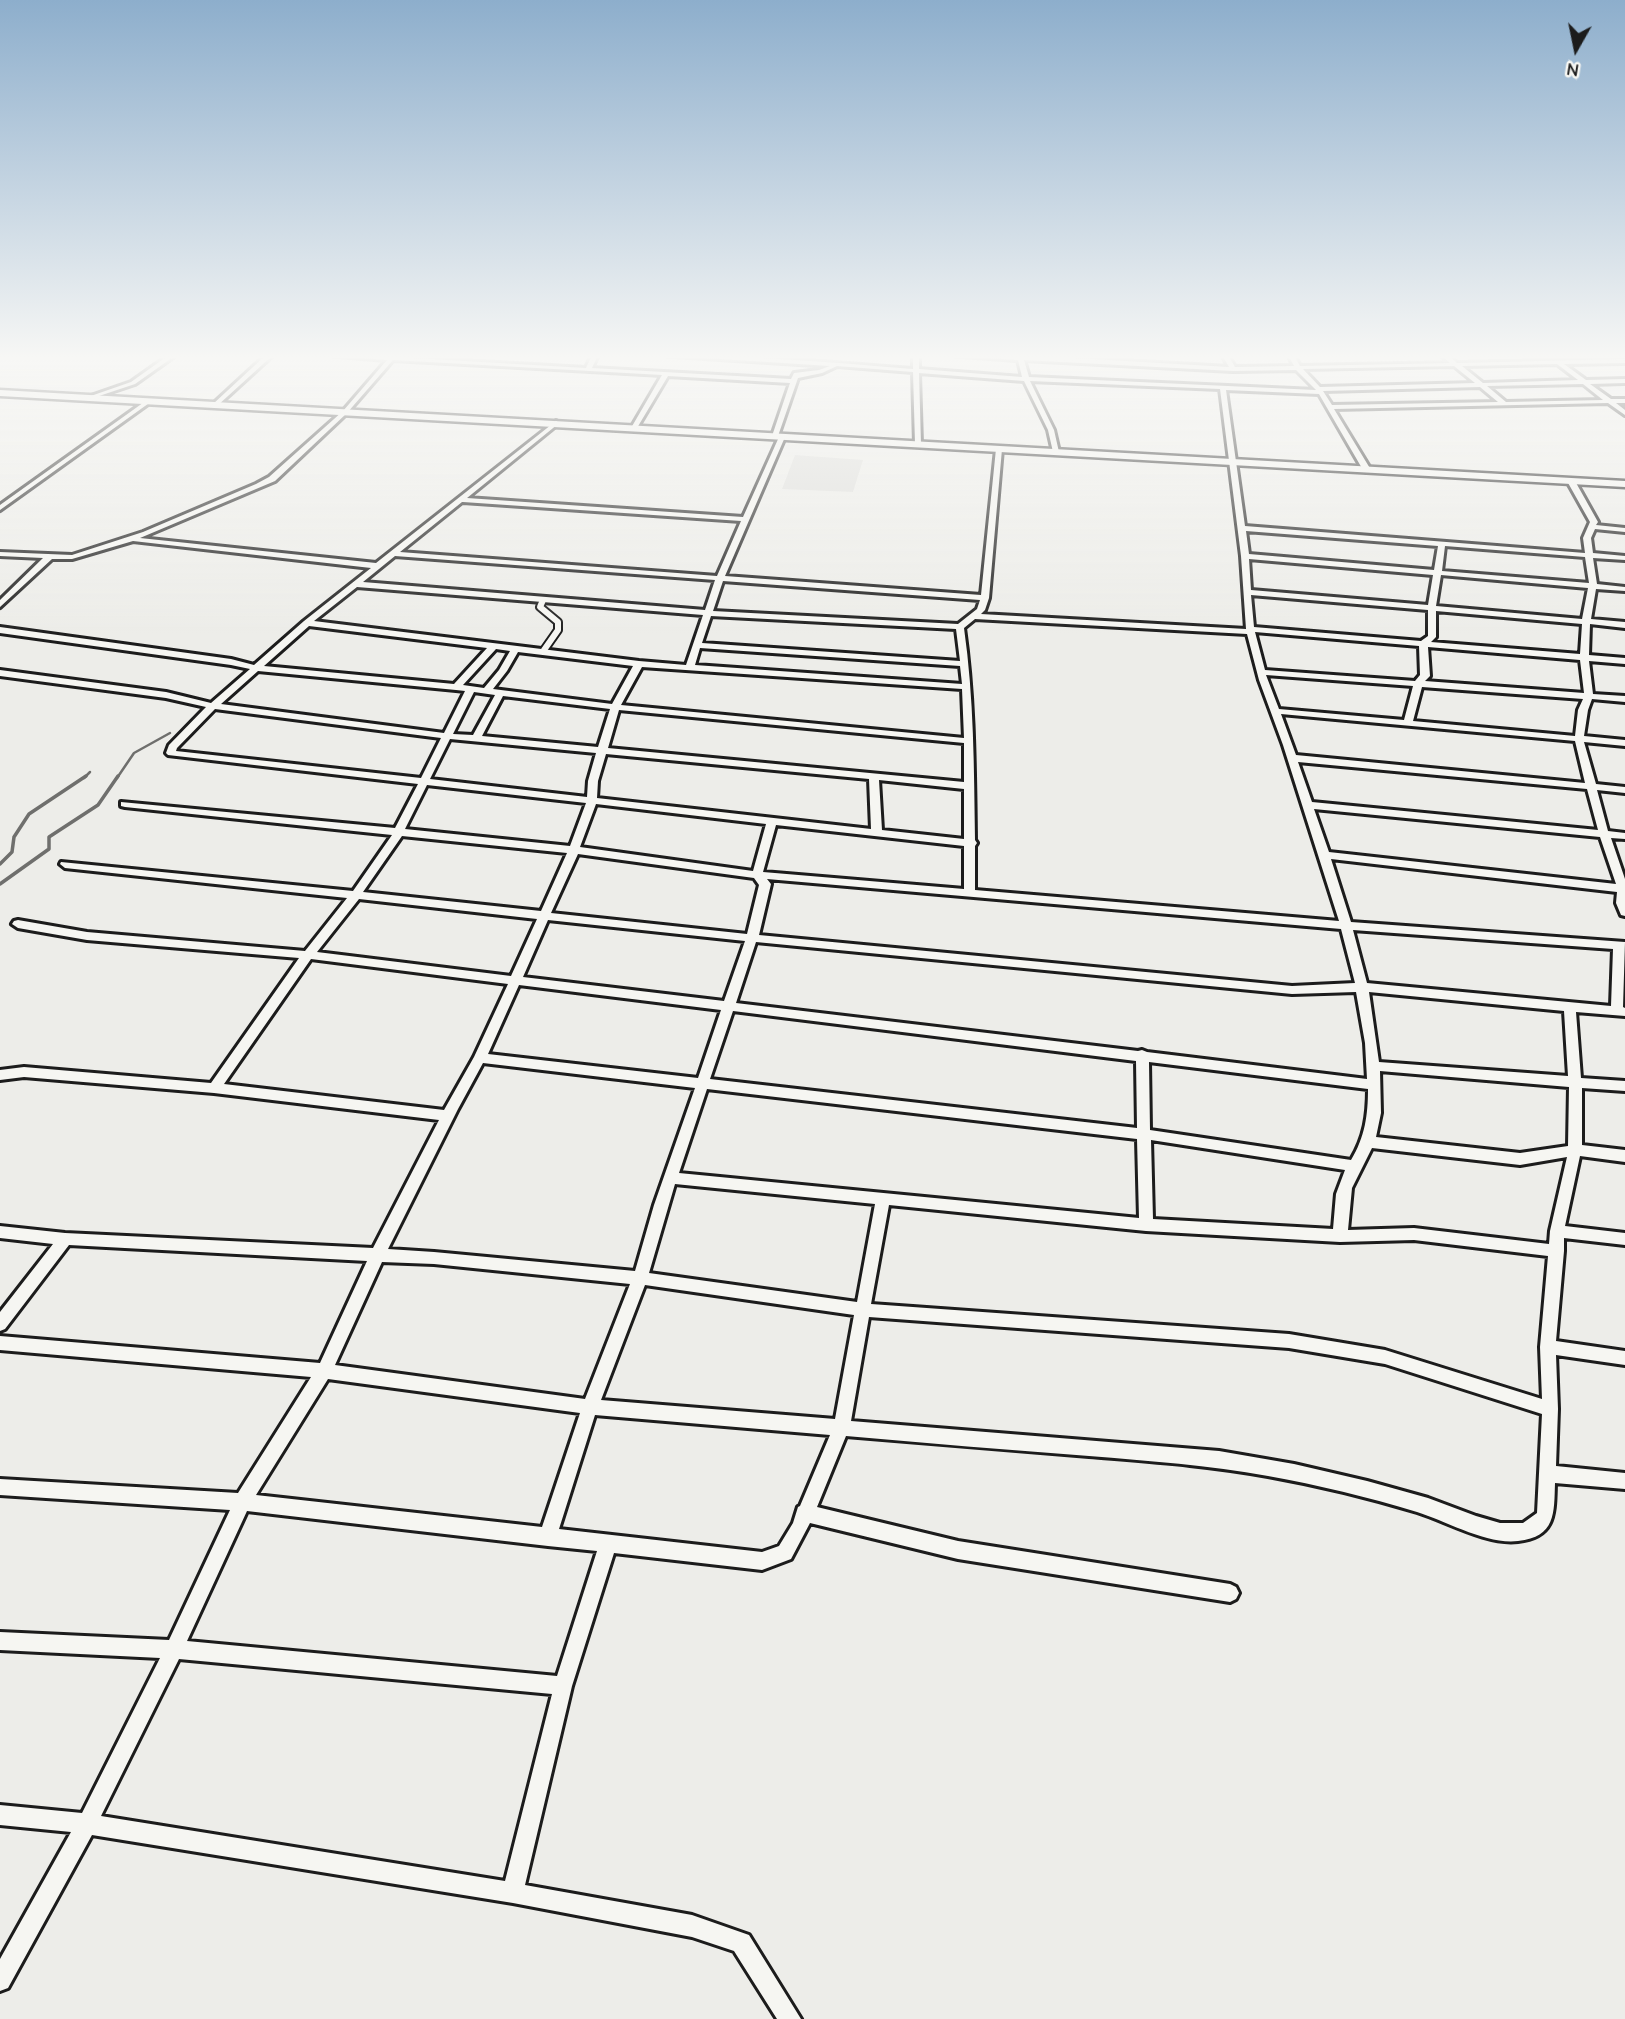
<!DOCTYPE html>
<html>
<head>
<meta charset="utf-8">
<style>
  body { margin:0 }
  #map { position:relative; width:1625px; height:2019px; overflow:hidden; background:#edede9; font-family:"Comic Neue",sans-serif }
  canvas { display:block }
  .north { position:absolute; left:1541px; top:14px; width:70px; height:70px; -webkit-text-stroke:5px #f6f6f2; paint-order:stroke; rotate:189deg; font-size:19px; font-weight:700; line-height:28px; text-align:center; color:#1c1c1c }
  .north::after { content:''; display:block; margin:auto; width:24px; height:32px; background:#1c1c1c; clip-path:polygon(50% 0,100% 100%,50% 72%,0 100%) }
</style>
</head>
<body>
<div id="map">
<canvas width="1625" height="2019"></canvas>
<div class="north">N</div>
</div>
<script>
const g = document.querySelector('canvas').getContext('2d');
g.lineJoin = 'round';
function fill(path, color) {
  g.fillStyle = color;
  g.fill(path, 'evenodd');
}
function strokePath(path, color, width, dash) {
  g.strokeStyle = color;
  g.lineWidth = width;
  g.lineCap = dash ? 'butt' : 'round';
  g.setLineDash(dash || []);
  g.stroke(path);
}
fill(new Path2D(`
  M795 455 863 460 853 492 782 489Z`), '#ddddda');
strokePath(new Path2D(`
  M84 778 90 772
  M117 778 134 753 170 733`), '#6f6f6d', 2.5);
strokePath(new Path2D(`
  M0 864 12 852 14 837 29 814 86 776
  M0 884 49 849V837L98 805 118 776`), '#6f6f6d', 3.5);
const pedestrian = new Path2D(`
  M543 600 540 607 558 622V630L544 650`);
const minor = new Path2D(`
  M169 355H176L135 384 90 399 85 398 131 382Z
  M266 355H273L217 406H213V404Z
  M326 355H397L395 357 586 368 592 355H598L592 368 791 379 794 373 819 370 830 366 658 355C743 355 828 362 913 369V355H919V369L1022 377 1018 360 947 355H1022L1229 367 1222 355H1228L1235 367 1294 366 1288 355H1294L1300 366 1450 363 1441 355H1448L1457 363 1625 359V363L1564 364 1586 380 1625 379V383L1590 384 1611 399H1625V403H1616L1625 410V415L1608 403 1334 409 1371 470 1367 472 1363 470 1319 394 1226 390 1245 526 1585 553 1583 538 1590 522 1567 481 1571 479 1575 481 1598 522 1596 525 1625 528V532L1595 529 1591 538 1593 553 1625 556V560L1593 558 1597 584 1625 587V591L1596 589 1591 619 1625 622V628L1590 624 1589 655 1625 658V664L1589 661 1593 694 1625 696V702L1592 699 1588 710 1584 736 1625 740V746L1584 742 1596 784 1625 787V793L1597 790 1608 831 1625 833V839L1611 838 1625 879V916L1621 915 1616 903 1617 892 1331 859 1351 922 1625 942 1623 1007 1625 1008V1016L1576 1012 1581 1078 1625 1081V1091L1582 1088V1145L1625 1150V1162L1580 1156 1565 1226 1625 1233V1245L1564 1238V1251L1556 1341 1625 1351V1365L1556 1355 1558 1409 1556 1466 1625 1473V1489L1555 1483C1554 1513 1556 1537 1518 1541 1487 1545 1446 1521 1417 1512 1368 1497 1318 1485 1268 1476 1209 1465 1149 1461 1089 1456 1008 1450 927 1443 846 1436L817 1507 958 1541 1230 1584 1236 1587 1239 1593 1236 1599 1230 1602 958 1559 810 1523 791 1559 762 1570 614 1553 572 1686 525 1885 692 1915 749 1935 801 2019H777L734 1951 692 1937 513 1903 92 1835 8 1988 0 1991V1959L71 1832 0 1825V1805L82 1813 160 1658 0 1650V1632L169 1640 230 1510 0 1495V1479L238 1493 311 1377 0 1350V1336L320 1363 367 1261 69 1245 5 1329 0 1331V1312L53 1244 0 1238V1226L65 1233 373 1248 439 1120 214 1093 24 1077 0 1080V1070L24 1067 211 1083 299 958 87 940 18 928 12 924 14 921 18 920 87 932 305 951 347 898 65 868 60 864 61 862 353 891 392 835 125 807 121 806V802L395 828 418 784 168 755 166 753 169 745 206 707 166 698 0 676V670L166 692 211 703 250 669 231 665 0 633V627L231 659 254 665 304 621 371 568 133 541 72 559H52L0 607V600L43 558 0 556V552L72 555 143 532 256 484 269 477 343 411 387 360ZM393 360 662 375 631 428 634 430 637 428 668 376 790 383 772 436 775 438 778 436 798 378 822 373 837 366 913 372 915 444 918 446 921 444 919 373 1024 381 1048 430 1053 452 1056 454 1059 452 1054 430 1030 381 1220 389 1241 556 1246 629 981 614 985 610 989 598 1002 449 999 447 996 449 981 595 725 576 785 437 782 435 779 437 743 517 467 498 558 424 559 423 556 421 376 563 140 538 275 481 347 413ZM1024 360 1233 371 1296 370 1316 390 1029 377ZM1557 364 1578 380 1483 383 1462 366ZM1454 366 1475 383 1320 387 1303 369ZM1583 384 1603 400 1506 402 1487 386ZM1480 387 1498 402 1332 405 1323 391ZM462 502H463L741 521 717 576 400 552ZM1246 531 1438 546 1434 570 1249 554ZM1445 546 1585 557 1589 583 1442 571ZM395 556 715 580 705 610 363 582ZM1249 559 1433 575 1428 605 1251 590ZM1441 575 1588 588 1582 619 1436 606ZM723 581 980 600 977 609 958 624 713 611ZM357 587 703 615 686 665 639 661 314 621ZM1251 595 1428 610V636L1421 641 1254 627ZM1436 611 1582 624 1580 654 1431 642 1436 637ZM711 616 956 629 960 661 702 643ZM975 619 1247 634 1259 680 1283 745 1339 921 975 890V846L977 843 975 840C974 768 974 698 964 628ZM309 626 487 648 454 684 264 666ZM1255 632 1419 646 1420 675 1415 681 1265 670ZM1428 647 1580 660 1584 693 1425 681 1430 676ZM700 648 960 666 962 684 695 665ZM496 649 510 651 499 670 484 688 463 685ZM518 652 633 666 612 704 493 689 507 671ZM642 667 962 689 964 738 621 705ZM258 671 456 690 465 691 444 733 221 704ZM1266 675 1413 686 1404 720 1279 709ZM1422 687 1583 699 1578 710 1575 736 1413 721ZM474 692 495 695 473 735 453 734ZM503 696 610 709 598 747 482 736ZM215 709 441 738 421 778 176 751 177 748ZM619 710 964 743V782L608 748ZM1281 714 1575 741 1585 783 1296 755ZM450 739 596 753 588 781 587 797 430 779ZM606 754 869 779 871 829 597 798 598 781ZM1298 762 1587 789 1598 830 1312 802ZM879 780 964 789V839L882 830ZM427 785 586 803 570 846 405 829ZM596 804 766 824 753 871 580 847ZM1314 809 1600 837 1616 884 1329 852ZM776 825 964 846V889L763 872ZM402 836 567 853 541 911 363 892ZM578 854 754 878 759 885 747 934 551 913ZM767 879 1341 929 1355 983 1292 986 759 935 771 884ZM359 899 537 919 511 976 317 952ZM548 920 745 941 724 1001 523 977ZM1353 930 1613 949 1611 1006 1367 983ZM756 942 1292 994 1356 992 1365 1043 1367 1079 1147 1052 1142 1050 1138 1051 736 1003ZM311 959 508 984 474 1057 444 1110 224 1084ZM519 985 721 1010 698 1078 488 1054ZM1369 992 1564 1011 1568 1076 1379 1062ZM733 1011 1136 1061 1137 1128 710 1079ZM1149 1062 1368 1089C1368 1115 1365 1137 1351 1160L1150 1130ZM483 1063 695 1088 654 1205 635 1271 434 1252 388 1249 458 1109ZM1380 1071 1569 1087 1568 1146 1520 1153 1376 1137 1381 1113ZM707 1089 1137 1139 1139 1218 679 1173ZM1151 1140 1345 1170 1336 1194 1333 1229 1153 1219ZM1372 1148 1520 1165 1567 1157 1550 1231 1549 1244 1414 1228 1348 1230 1352 1188ZM675 1184 875 1204 857 1302 649 1273ZM889 1205 1146 1231 1340 1242 1414 1240 1548 1256 1540 1347 1542 1399 1385 1350 1289 1334 871 1304ZM382 1262 434 1264 630 1284 585 1399 335 1365ZM645 1285 854 1315 835 1419 601 1400ZM869 1317 1289 1348 1385 1364 1542 1414 1537 1513 1523 1523H1500L1476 1516 1428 1498 1367 1481 1294 1464 1219 1451 851 1421ZM328 1379 580 1413 542 1527 256 1495ZM595 1415 830 1435 800 1506 798 1507 793 1523 779 1546 762 1552 559 1529ZM247 1511 548 1546 597 1551 557 1676 187 1641ZM179 1659 552 1694 505 1881 101 1816Z
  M147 400 152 401 0 510V505Z`);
const primary = new Path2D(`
  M0 390 1625 481V487L0 396Z`);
strokePath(pedestrian, '#1c1c1c', 10);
strokePath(minor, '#1c1c1c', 6);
strokePath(primary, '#1c1c1c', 5);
strokePath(pedestrian, '#f6f6f2', 6);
fill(minor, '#f6f6f2');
fill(primary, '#f6f6f2');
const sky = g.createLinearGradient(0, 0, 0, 638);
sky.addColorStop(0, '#8daecc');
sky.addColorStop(0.56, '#f7f7f5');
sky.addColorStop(1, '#f7f7f500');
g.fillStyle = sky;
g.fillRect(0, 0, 1625, 638);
</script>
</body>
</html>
